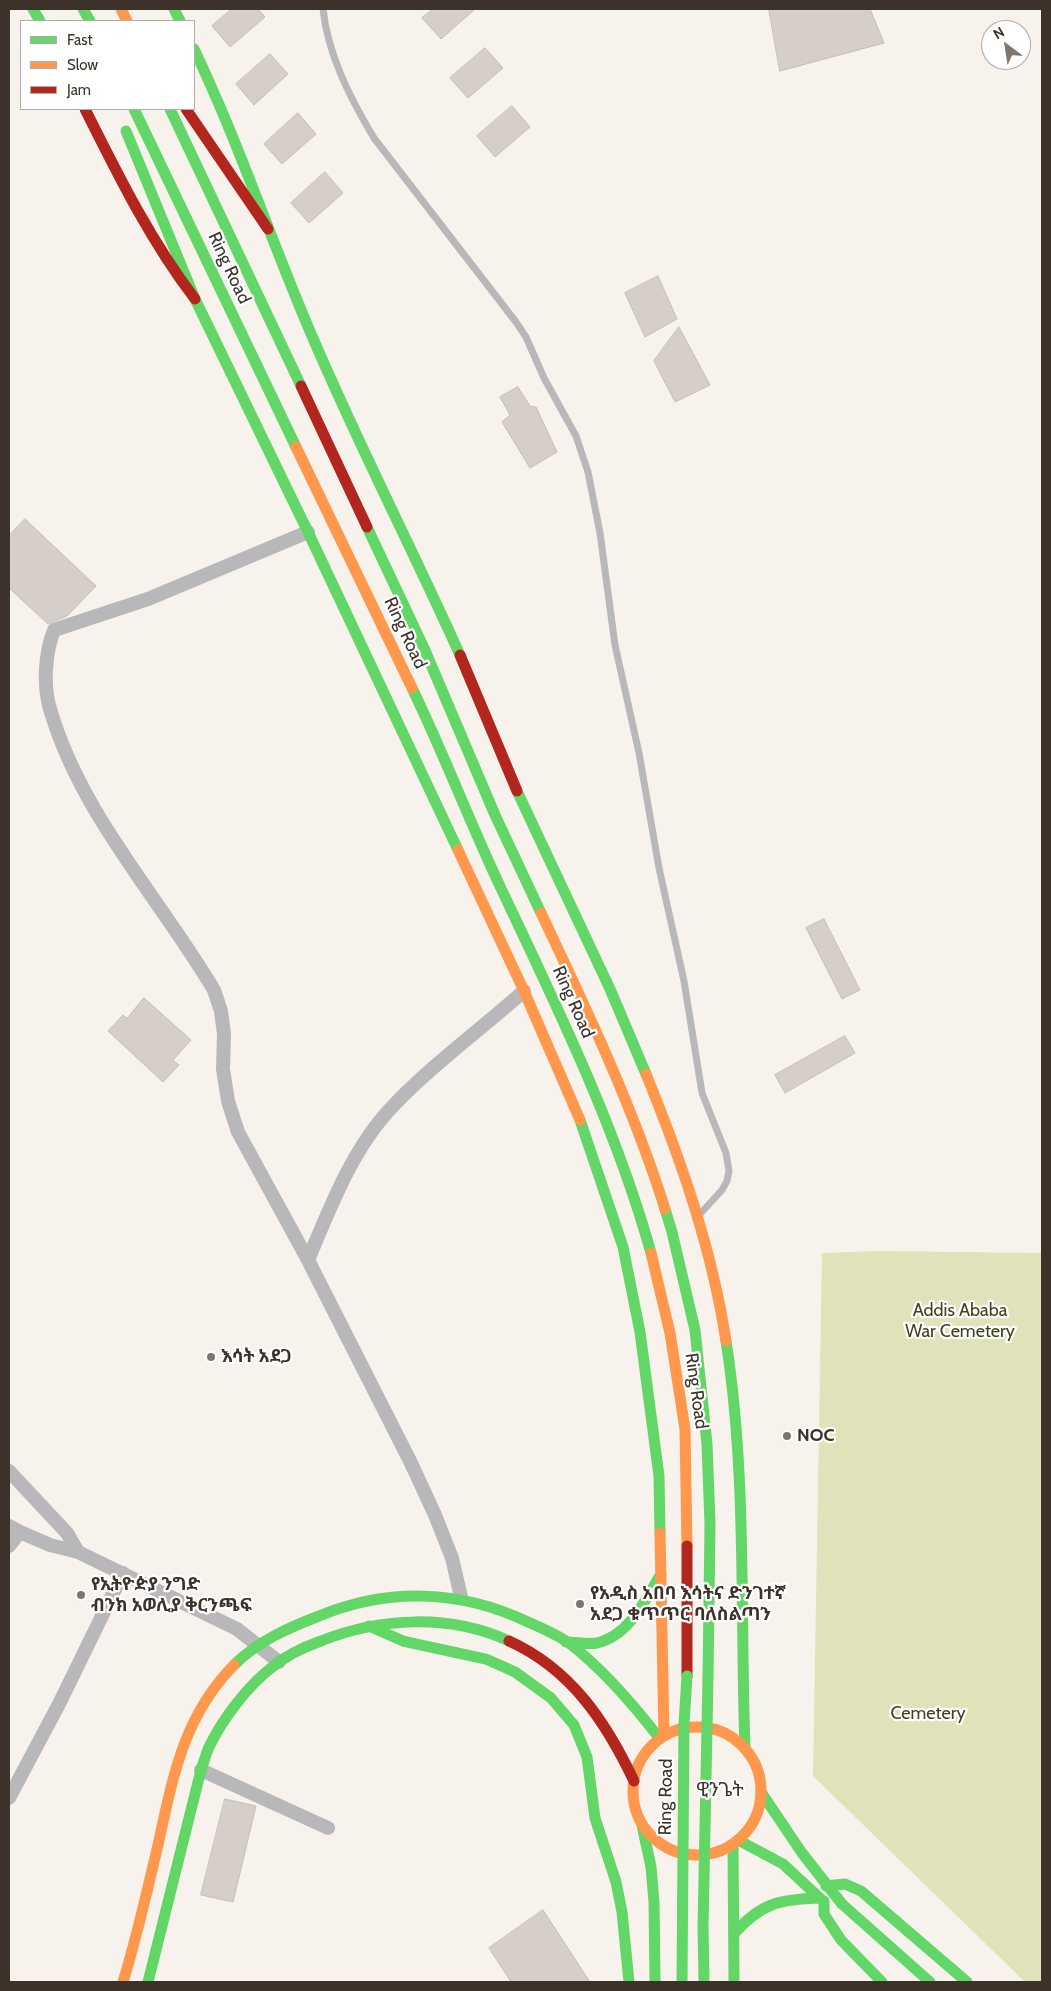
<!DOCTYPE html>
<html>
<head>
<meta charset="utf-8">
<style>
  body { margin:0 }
  #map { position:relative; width:1051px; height:1991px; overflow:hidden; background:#f8f2ed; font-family:Cabin,sans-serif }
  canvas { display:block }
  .frame { position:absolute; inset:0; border:10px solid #3c322a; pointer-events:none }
  .legend { position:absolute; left:20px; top:20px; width:175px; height:90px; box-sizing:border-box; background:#fff; border:1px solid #b1adaa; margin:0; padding:6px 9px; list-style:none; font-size:15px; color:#3c322a }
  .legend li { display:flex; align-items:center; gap:10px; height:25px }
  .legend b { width:25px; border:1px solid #b1adaa }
  .north { position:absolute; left:981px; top:20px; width:50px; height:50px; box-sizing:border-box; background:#fff; border:1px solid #b1adaa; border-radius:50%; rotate:329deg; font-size:14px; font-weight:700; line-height:20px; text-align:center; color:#3c322a }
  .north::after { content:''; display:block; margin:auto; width:18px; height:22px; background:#7e756e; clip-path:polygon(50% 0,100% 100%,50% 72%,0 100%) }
</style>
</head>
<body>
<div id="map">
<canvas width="1051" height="1991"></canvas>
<div class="frame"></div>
<ul class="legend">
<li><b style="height:6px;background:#63d668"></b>Fast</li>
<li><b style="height:6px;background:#ff974d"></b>Slow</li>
<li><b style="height:6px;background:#b3261e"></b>Jam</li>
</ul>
<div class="north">N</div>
</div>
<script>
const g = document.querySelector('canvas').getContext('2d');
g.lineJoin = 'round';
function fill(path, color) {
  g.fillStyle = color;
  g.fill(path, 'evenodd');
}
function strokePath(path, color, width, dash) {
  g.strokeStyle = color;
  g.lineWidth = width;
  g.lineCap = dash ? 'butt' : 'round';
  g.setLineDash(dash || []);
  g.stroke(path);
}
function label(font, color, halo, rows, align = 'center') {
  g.font = font + ' Cabin,"Noto Sans Ethiopic",sans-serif';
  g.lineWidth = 4.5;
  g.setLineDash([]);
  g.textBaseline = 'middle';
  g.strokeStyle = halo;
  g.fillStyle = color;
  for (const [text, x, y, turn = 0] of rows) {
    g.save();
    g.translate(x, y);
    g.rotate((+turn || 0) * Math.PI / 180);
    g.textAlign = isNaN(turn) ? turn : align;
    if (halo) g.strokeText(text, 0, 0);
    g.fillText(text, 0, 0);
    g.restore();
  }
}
fill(new Path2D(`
  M878 1251 1042 1253V1982H1025L813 1776 822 1253Z`), '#e0e2ba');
const building = new Path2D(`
  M232 9H258L265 17 230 47 212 26Z
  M433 9H475L441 39 422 18Z
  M769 9H870L884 43 780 71Z
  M485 48 503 68 468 98 450 78Z
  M270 54 288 74 254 105 236 84Z
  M512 106 530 127 495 157 477 136Z
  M298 113 316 134 282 164 264 144Z
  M325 172 343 193 309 223 291 203Z
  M658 276 677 319 645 337 625 293Z
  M679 327 710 385 675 402 654 361Z
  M518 387 530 406 536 407 557 452 530 468 502 422 510 415 500 397Z
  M25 519 96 586 67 616 48 624 9 588V536Z
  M824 919 860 990 842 999 806 928Z
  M144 998 191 1040 173 1060 179 1065 163 1082 108 1031 123 1015 127 1018Z
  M845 1036 855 1053 785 1093 775 1075Z
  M225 1799 256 1806 233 1902 201 1895Z
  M543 1910 590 1982H511L489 1948Z`);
fill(building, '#d6cfc9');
strokePath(building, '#c4bdb7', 1);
strokePath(new Path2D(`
  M323 9C328 55 350 98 374 138L516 322 526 337 544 378 576 436 588 472 600 533 615 645 639 753 659 868 684 981 702 1093 726 1153 729 1171 727 1181 722 1190 700 1214`), '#b8b7ba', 7);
strokePath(new Path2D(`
  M308 532 148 599 54 630C45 653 43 685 50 709 81 815 159 897 214 990L221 1011 224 1034 223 1069 228 1101 238 1132 308 1260 411 1463 435 1515 452 1558 461 1597
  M308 1260C330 1208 352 1149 392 1107 432 1065 480 1030 524 991
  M9 1471 67 1533 78 1552 237 1629 279 1662
  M9 1526 20 1532
  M9 1546 20 1532 50 1545 78 1552
  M201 1770 328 1828
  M9 1798 59 1704 123 1573`), '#b8b7ba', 14);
strokePath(new Path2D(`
  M33 9 40 21
  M83 9 90 21
  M174 9 180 21
  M194 49C239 143 271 241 312 336 358 444 412 548 460 655
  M134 109 296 447
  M170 109 301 386
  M126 131 195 299
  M195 299 308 532 458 850
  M367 527 424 648 495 815 541 913
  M412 688C443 752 468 818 498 882 555 1003 615 1124 651 1253
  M517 791 610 989 646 1074
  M580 1120 623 1247 640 1332 659 1476 660 1533
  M665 1209 672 1232 695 1330 707 1444 710 1524 708 1677
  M726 1341C747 1475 740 1612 745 1748
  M369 1626 403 1641 486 1659 515 1672 551 1698 574 1725 587 1757 595 1818 616 1882 622 1912 629 1982
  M566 1642C576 1642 587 1645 597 1643 630 1635 645 1600 661 1574
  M234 1665C258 1641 288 1628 319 1616 389 1587 461 1590 528 1622 542 1628 556 1634 569 1643 604 1670 633 1704 660 1739
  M761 1792 802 1853 842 1904 930 1982
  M642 1825 651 1867 654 1902 655 1982
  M738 1840 783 1864 823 1901
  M733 1844 734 1982
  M826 1886 845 1884 861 1891 967 1982
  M824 1901V1914L841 1940 882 1982
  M734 1934C760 1903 781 1899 820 1898
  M148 1982 201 1770C204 1762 206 1753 210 1745 224 1717 247 1687 271 1668 285 1656 304 1647 321 1641 381 1617 450 1614 509 1641`), '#63d668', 11);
strokePath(new Path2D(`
  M121 9 127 21
  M296 447 412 688
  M458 850 524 991 580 1120
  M541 913C587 1010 633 1107 665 1209
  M646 1074C681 1160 712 1249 726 1341
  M651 1253 670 1333 685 1429 687 1546
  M660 1533 664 1736
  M633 1791a64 64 0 1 1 128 0a64 64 0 1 1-128 0Z
  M123 1982C137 1937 147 1891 158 1845 173 1777 183 1717 234 1665`), '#ff974d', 11);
strokePath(new Path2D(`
  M85 109C118 175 150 240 195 299
  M186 109 268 229
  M301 386 367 527
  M460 655 517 791
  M687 1546V1676
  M509 1641C571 1669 606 1722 634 1781`), '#b3261e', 11);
strokePath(new Path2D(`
  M682 1982 684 1724 687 1676
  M704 1982 703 1927 708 1677`), '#63d668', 11);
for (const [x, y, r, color] of [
  [211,1357,5,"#7e756e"],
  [787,1436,5,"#7e756e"],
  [81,1595,5,"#7e756e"],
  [580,1604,5,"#7e756e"]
]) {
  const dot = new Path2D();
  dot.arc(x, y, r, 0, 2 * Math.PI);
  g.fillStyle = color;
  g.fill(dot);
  strokePath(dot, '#fff', 2);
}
label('18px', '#3c322a', '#fff', [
  ["Ring Road",229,268,65],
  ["Ring Road",405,633,65],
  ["Ring Road",573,1002,66],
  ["Ring Road",696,1391,82],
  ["Ring Road",666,1797,-89]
]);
label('18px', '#3e421a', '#fff', [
  ["Addis Ababa",960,1311],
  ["War Cemetery",960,1332],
  ["Cemetery",928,1714]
]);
label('bold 18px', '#3c322a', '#fff', [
  ["እሳት አደጋ",221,1357],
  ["NOC",797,1436],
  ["የኢትዮዽያ ንግድ",91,1585],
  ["ብንክ አወሊያ ቅርንጫፍ",91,1606],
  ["የአዲስ አበባ እሳትና ድንገተኛ",590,1594],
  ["አደጋ ቁጥጥር ባለስልጣን",590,1615]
], 'left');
label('19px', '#3c322a', '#fff', [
  ["ዊንጌት",720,1790]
]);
</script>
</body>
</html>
